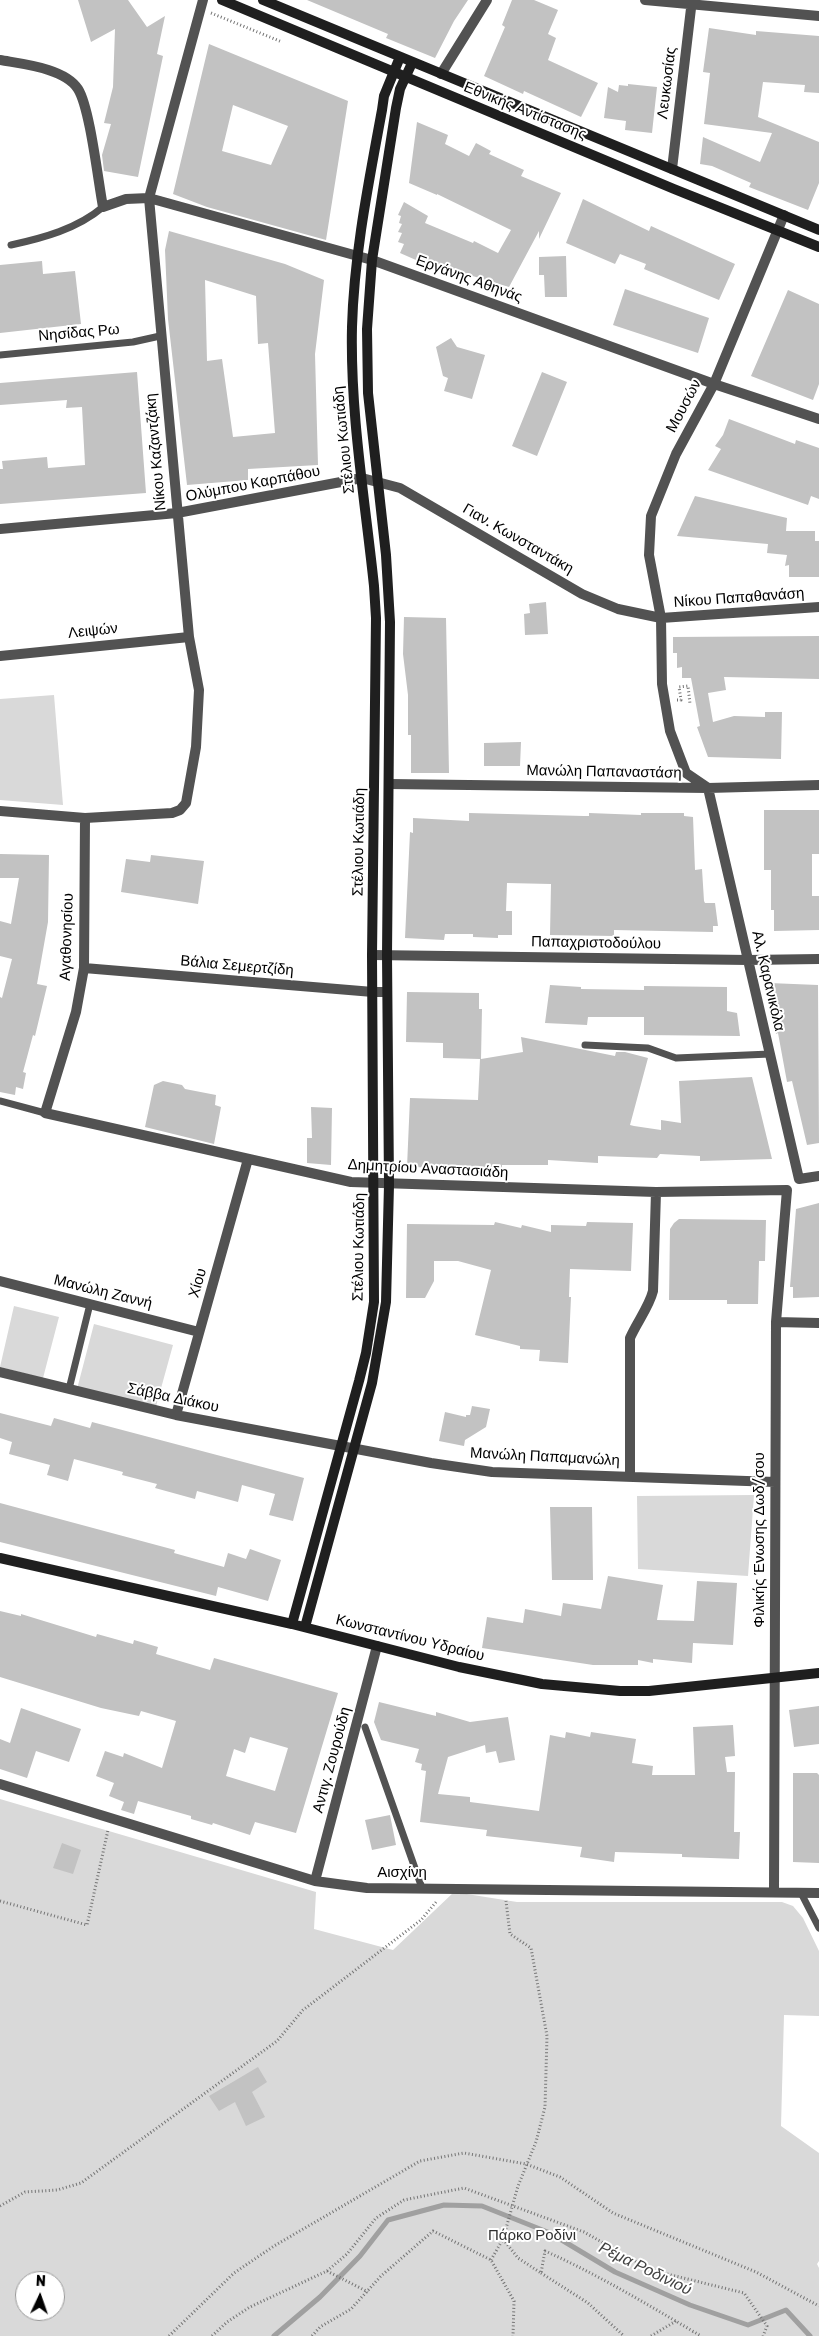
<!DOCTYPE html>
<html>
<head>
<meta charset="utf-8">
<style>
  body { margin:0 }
  #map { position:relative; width:819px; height:2336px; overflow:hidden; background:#fff; font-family:Rubik,sans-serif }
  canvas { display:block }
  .north { position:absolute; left:15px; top:2271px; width:50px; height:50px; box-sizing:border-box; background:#fff; border:1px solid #999; border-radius:50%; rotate:3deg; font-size:14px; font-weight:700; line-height:20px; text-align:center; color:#000 }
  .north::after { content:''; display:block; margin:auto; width:18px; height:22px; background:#000; clip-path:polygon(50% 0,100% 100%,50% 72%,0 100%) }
</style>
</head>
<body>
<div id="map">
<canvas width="819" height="2336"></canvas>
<div class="north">N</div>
</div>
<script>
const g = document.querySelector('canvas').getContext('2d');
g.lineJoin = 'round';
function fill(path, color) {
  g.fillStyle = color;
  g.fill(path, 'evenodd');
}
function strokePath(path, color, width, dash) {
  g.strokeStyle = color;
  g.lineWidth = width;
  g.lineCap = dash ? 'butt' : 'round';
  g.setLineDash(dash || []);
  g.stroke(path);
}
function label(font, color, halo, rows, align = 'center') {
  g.font = font + ' Rubik,sans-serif';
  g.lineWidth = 4;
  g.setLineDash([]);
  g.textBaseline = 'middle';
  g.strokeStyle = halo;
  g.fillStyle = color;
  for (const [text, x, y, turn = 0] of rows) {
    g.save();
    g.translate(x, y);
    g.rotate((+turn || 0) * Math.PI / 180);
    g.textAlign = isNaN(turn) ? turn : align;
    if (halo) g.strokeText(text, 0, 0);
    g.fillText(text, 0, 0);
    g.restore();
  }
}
fill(new Path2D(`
  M54 695 63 805 0 800V699Z
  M14 1306 59 1317 43 1378 0 1367Z
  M94 1324 173 1345 155 1410 77 1389Z
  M754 1495 748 1576 638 1569 637 1496Z
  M0 1799 316 1892 314 1929 393 1950 454 1892 517 1902H782L793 1906 803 1918 819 1951V2016L784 2015 781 2126 819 2153V2261L817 2264 819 2268V2336H0ZM25 2281H55V2311H25Z`), '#d9d9d9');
strokePath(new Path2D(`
  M274 2336 320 2297 360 2256 388 2220 444 2205 482 2206 550 2233 615 2272 690 2305 748 2325 786 2310 810 2336`), '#a0a0a0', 5);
fill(new Path2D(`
  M78 0H128L147 27 165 16 157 54 163 56 138 177 104 171 102 155 111 124 104 123 113 87 115 29 91 42Z
  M307 0H468L454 21 435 58 386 38 388 34Z
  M512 0H534L558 10 548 34 556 38 548 60 598 83 581 117 524 91 523 94 484 76 505 27 502 25Z
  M709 28 756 35V31L819 36V93L804 92 805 85 763 82 758 117 819 142V183L808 210 749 187 751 183 712 166 700 164 703 137 760 162 772 133 704 124 710 73 703 72Z
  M209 44 348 101 326 240 207 207 173 194ZM233 105 288 126 271 165 222 151Z
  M628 84 657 87 652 133 625 130 626 121 604 118 608 87 618 92 619 85 628 86Z
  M417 122 448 135 445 144 469 156 476 143 491 151 489 154 524 170 521 176 561 193 539 239V231L509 287 443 267 441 271 400 253 404 244 398 242 402 233 398 232 402 224 399 223 401 216 398 215 404 202 428 216 425 223 473 243 474 241 498 253 511 230 437 194V195L409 183Z
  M583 199 649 231 651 226 735 264 719 300 644 269 646 264 620 254 615 264 566 243Z
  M169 231 285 264 324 280 315 354 318 465 248 469V480L187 485 168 319 165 250ZM205 280 256 296 258 344 268 343 275 433 233 437 222 359 207 361Z
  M566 256 567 297H545L544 275H539V257Z
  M42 261 43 274 75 271 81 324 0 333V265Z
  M625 289 709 318 698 353 613 325Z
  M788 290 819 304V384L813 400 751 376Z
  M451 338 457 347 485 355 472 399 444 391 448 378 443 376 436 347Z
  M137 372 146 493 0 504V469H3L2 461 47 457 48 468 85 465 82 407 66 408 67 400 0 405V383Z
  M542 372 567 382 537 456 512 446Z
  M729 419 795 444 796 440 819 448V499L811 496 808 505 708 470 721 449 715 446 723 435Z
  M695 496 787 518 786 531H815V541H819V577H789V565L785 566 787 555 767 553 768 544 677 536Z
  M546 602 548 634 525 635 524 614 530 613 529 604Z
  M404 617 446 618 449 773H411V735H408V695L403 654Z
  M819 636V679L724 677 726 690 708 693 713 722 734 716 765 717V712H782L781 759 708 757 697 727 700 726 691 678H682V667L677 668V653H673V637Z
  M521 742 520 766H484V743Z
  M764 810H819V854H812V896H819V930L774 931V910H771V870H764Z
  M469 813 584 816H589V813L641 815V813H684V816L693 817 695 870 702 869 704 901 705 903H715L718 926H713V932L614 930V936L550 935 551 884 507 883 506 911H512V935H498V938L473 937V934H445L444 940 405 938 410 832 413 833V818L469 821Z
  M0 854 49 855 48 922 37 984 47 986 35 1036 33 1035 23 1072 26 1073 23 1089 16 1087 15 1095 0 1092V997L2 998 12 959 0 956V921L11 924 19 878H0Z
  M151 855 204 861 198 904 121 892 126 859 150 862Z
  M769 983 818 985 819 1143 807 1145 792 1081 787 1082 778 1033 776 1034 768 998Z
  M550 985 581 987V989L644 990V986L727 987V1011L737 1013 740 1036 644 1035V1017H588L587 1025 545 1023Z
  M407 992 479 993V1009H482L481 1059 523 1052 521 1037 615 1056 616 1052H625L648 1058 630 1125 634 1126 661 1130V1120L681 1123 679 1081 752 1077 772 1159 700 1161V1156L660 1154 657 1158 598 1156V1163L548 1160V1165H502V1169L407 1167 410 1098 478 1100 480 1059 443 1058V1043L406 1042Z
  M163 1081 182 1085 185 1089 216 1095 215 1105 221 1107 214 1144 145 1127 154 1085Z
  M311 1107 332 1108 331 1165 307 1163V1138H312Z
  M819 1203V1297L793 1298V1287H790L796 1209Z
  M679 1219 766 1220 765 1261H759L758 1304H727V1300H669L670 1229 674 1223Z
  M495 1222 521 1228 522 1225 551 1232V1225L586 1226 587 1222 633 1223 631 1271 570 1269 569 1297H571L568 1363 539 1361 540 1350 520 1349V1346L475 1335 491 1270 458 1261H434V1281L425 1298H406L407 1224 494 1225Z
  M472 1406 490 1409 486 1427 465 1440 464 1446 439 1441 445 1412 466 1417V1415H470Z
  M0 1413 51 1426 54 1418 90 1428 92 1422 304 1478 293 1521 269 1515 275 1494 242 1485 238 1502 197 1491 195 1499 155 1488 157 1484 122 1475 123 1472 74 1459 68 1481 47 1475 50 1465 9 1454 12 1442 0 1438Z
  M0 1503 175 1550 174 1553 224 1567 228 1553 246 1559 250 1549 281 1560 268 1601 218 1587 216 1596 0 1542Z
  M550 1507H592L593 1580H552Z
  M608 1576 663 1585 657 1620 694 1621 697 1581 737 1583 733 1645 693 1643 692 1663 653 1659V1663L638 1660V1665H593L482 1648 487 1617 523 1623 525 1609 561 1616 563 1603 601 1609Z
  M0 1611 21 1616V1614L96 1637 97 1634 133 1644 134 1640 158 1647 156 1654 210 1670 214 1658 338 1693 296 1833 255 1822 250 1835 213 1823 212 1825 191 1819V1816L138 1801 134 1814 121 1810 124 1802 109 1796 114 1783 96 1776 105 1751 123 1757 124 1753 162 1768 176 1721 141 1711 139 1716 101 1708 0 1677ZM250 1737 288 1748 275 1791 226 1776 234 1749 245 1753Z
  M379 1702 436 1716V1712L470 1722 508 1717 515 1760 499 1763 496 1751 486 1753 485 1745 448 1757 438 1794 470 1797V1802L539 1811 550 1735 565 1738 566 1732 590 1737 591 1732 636 1739 632 1763 653 1766 652 1775H695L693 1727 733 1725 735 1756 725 1757 727 1772H735L734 1832H740L739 1859 682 1857V1854L615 1852 614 1862 580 1857 582 1847 486 1836 487 1830 420 1822 426 1771 421 1770 422 1764 415 1762 419 1749 381 1740 374 1722Z
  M819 1706V1744L794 1747 789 1710Z
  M21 1708 81 1729 69 1762 36 1751 27 1778 0 1769V1739L10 1743Z
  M793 1773H817L819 1775V1863L793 1862Z
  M390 1815 396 1845 372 1850 365 1820Z
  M62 1843 81 1850 73 1874 53 1868Z
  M258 2067 267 2082 252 2092 265 2117 246 2126 235 2102 219 2111 209 2096Z`), '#c2c2c2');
strokePath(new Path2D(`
  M211 13 282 42
  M677 700H681L679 687 688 686 690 704
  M0 1901 87 1925 108 1830
  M0 2206 25 2192 57 2190 81 2183 277 2041 303 2010 421 1920 437 1901
  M503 2239 518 2186 536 2142 545 2107 547 2036 531 1948 510 1934 506 1901
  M491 2260 503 2239 518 2258 541 2273 545 2251C599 2275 650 2306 701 2336
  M327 2271 368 2292
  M541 2273 588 2303 624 2336
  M169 2336 234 2273 274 2246 420 2161 464 2153 526 2164 560 2177 613 2213 756 2272 819 2306
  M212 2336 227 2322 250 2307 327 2271 347 2254 376 2218 404 2200 464 2188 584 2232 651 2270 744 2293 767 2326 763 2336
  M312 2336 320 2327 351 2309 381 2276 433 2231 491 2260 514 2301 513 2336
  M651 2336 676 2321`), '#747474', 3, [1, 2.5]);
strokePath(new Path2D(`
  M11 245C43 238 77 229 103 207
  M0 355 133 342 160 336
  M585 1045 648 1048 676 1058 770 1054
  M0 1101 45 1113
  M69 1389 90 1304
  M365 1727 422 1888
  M801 1893 819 1928`), '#525252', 7);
strokePath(new Path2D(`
  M645 0 819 16
  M0 60C22 64 65 68 78 89 90 108 98 181 103 207L126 199 149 198 372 260 714 384 819 419
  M441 74 487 0
  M672 169 692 0
  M0 529 177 513 362 478 400 488 582 594 618 609 661 618 819 607
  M0 656 189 637
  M389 784 708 788 819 785
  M708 788 686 773 670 731 662 684 661 618 649 555 651 516 676 454 714 384 784 215
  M708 788 799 1179
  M0 811 85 818 172 813 180 810 186 803 196 747 199 690 189 637 149 198 203 0
  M85 818 84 968 76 1012 45 1113 351 1182 656 1192 787 1190
  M372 955 748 960 819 959
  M84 968 373 992H387
  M799 1179 819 1176
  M0 1281 199 1332
  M776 1322 819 1323
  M0 1372 176 1415 431 1463 492 1472 775 1482
  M176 1415 248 1159
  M630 1477V1338C637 1322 649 1307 653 1291L656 1192
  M0 1784 315 1881 367 1888 819 1893
  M315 1881 377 1646
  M774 1891 776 1322 787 1190`), '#525252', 10);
strokePath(new Path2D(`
  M222 0 674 189 819 247
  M263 0 819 230
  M0 1558 292 1624 459 1667 542 1684 620 1691H649L819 1673
  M292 1624 359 1381 366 1353 374 1302 372 955 376 618 374 586C365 500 350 413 352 327 354 254 369 181 382 110L384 96 400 57
  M305 1627 372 1383 386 1302 389 1185 387 955 390 622 386 555 368 393 367 329 372 260 396 108 400 89 412 63`), '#1f1f1f', 10);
label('15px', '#000', '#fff', [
  ["Λευκωσίας",667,83,-83],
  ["Εθνικής Αντίστασης",525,111,22],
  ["Εργάνης Αθηνάς",469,279,20],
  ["Νησίδας Ρω",79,333,-5],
  ["Μουσών",684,406,-62],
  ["Στέλιου Κωτιάδη",344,440,-96],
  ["Νίκου Καζαντζάκη",156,452,-95],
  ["Ολύμπου Καρπάθου",253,484,-11],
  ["Γιαν. Κωνσταντάκη",518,539,30],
  ["Νίκου Παπαθανάση",739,598,-4],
  ["Λειψών",93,631,-6],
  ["Μανώλη Παπαναστάση",604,772,1],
  ["Στέλιου Κωτιάδη",359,842,-89],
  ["Αγαθονησίου",67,937,-88],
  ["Παπαχριστοδούλου",596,943,1],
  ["Βάλια Σεμερτζίδη",237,966,5],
  ["Αλ. Καρανικόλα",768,981,77],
  ["Δημητρίου Αναστασιάδη",428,1169,3],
  ["Στέλιου Κωτιάδη",359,1247,-89],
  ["Χίου",198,1283,-74],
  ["Μανώλη Ζαννή",103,1292,14],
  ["Σάββα Διάκου",173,1398,12],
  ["Μανώλη Παπαμανώλη",545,1457,3],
  ["Φιλικής Ένωσης Δωδ/σου",760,1540,-90],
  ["Κωνσταντίνου Υδραίου",410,1638,14],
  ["Αντιγ. Ζουρούδη",332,1760,-75],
  ["Αισχίνη",402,1873]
]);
label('15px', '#303030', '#fff', [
  ["Πάρκο Ροδίνι",532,2236]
]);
label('italic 16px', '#414141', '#fff', [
  ["Ρέμα Ροδινιού",645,2269,26]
]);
</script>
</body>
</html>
